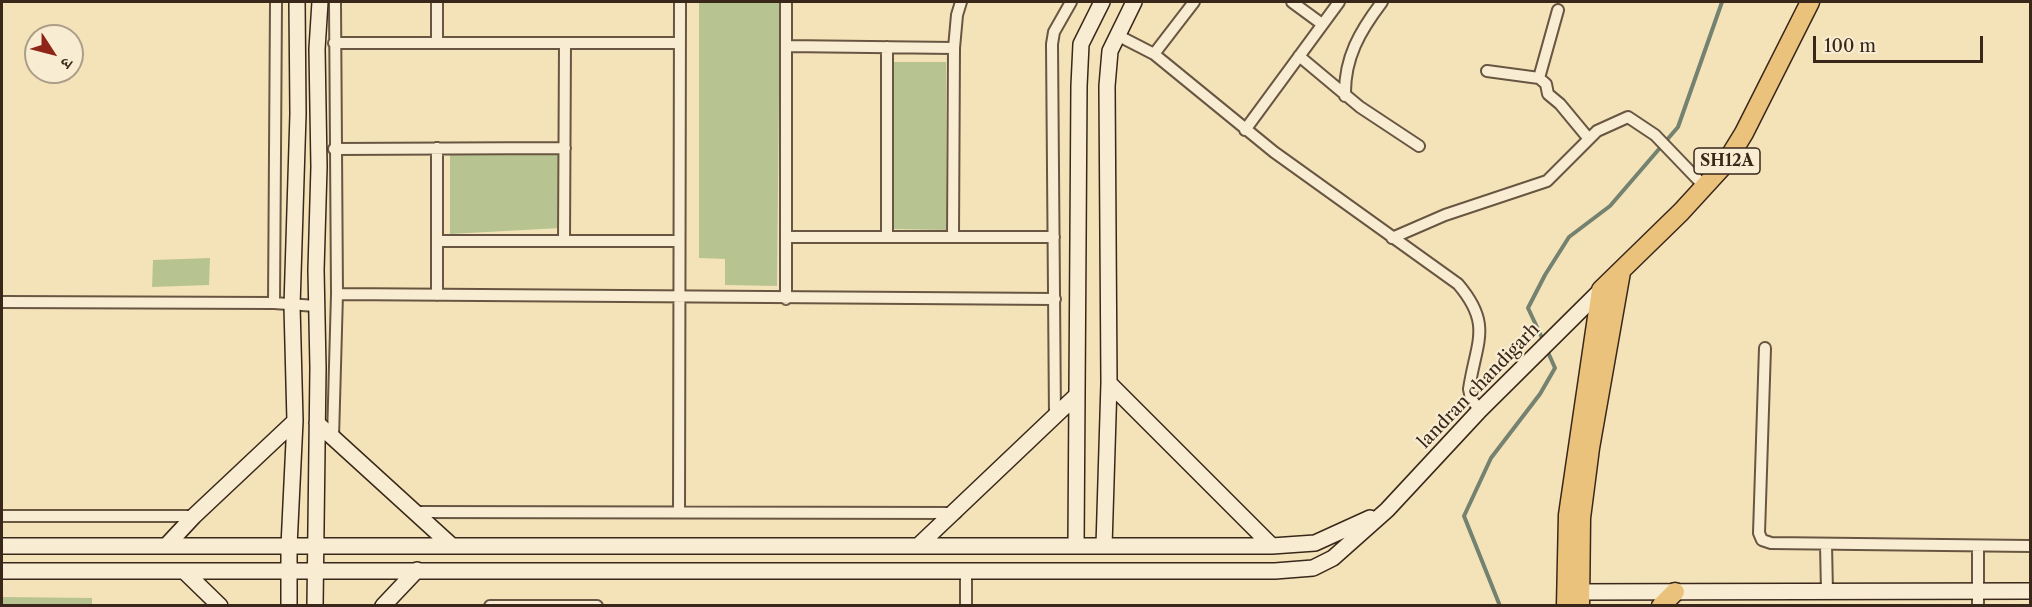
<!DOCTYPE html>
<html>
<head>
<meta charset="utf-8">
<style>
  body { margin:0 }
  #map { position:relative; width:2032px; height:607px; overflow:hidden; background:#f4e3b9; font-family:"Libre Caslon Text","Noto Serif Devanagari",serif }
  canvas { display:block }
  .frame { position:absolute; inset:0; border:3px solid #39271a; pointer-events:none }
  .north { position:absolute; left:24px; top:24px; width:60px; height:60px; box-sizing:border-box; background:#f8edd2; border:2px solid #ac9e88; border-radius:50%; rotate:126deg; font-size:16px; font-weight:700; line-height:24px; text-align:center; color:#39271a }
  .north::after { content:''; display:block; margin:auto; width:21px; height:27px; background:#8f2418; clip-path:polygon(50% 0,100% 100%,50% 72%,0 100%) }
  .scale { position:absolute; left:1813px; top:36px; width:170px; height:27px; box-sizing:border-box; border:3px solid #39271a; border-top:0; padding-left:8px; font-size:18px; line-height:21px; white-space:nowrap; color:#39271a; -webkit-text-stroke:4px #f8edd2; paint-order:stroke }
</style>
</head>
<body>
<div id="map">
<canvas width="2032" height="607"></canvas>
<div class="frame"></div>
<div class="north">उ</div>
<div class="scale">100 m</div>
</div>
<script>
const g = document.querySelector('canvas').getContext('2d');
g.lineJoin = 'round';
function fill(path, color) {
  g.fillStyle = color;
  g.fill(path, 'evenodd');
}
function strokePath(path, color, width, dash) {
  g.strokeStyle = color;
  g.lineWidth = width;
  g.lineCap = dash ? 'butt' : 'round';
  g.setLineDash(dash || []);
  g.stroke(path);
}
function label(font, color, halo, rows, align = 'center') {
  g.font = font + ' "Libre Caslon Text",serif';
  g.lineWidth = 4.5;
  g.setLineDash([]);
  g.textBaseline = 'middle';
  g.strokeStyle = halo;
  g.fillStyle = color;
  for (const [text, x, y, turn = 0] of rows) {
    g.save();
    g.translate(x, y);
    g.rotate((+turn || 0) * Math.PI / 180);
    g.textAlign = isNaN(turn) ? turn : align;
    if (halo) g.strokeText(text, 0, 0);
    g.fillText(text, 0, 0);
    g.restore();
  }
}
fill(new Path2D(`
  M699 2H780L777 286 725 285V259L699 258Z
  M893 62H946V230L892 229Z
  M558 151 561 228 450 234V153Z
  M210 258 209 285 152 287 153 260Z
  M2 597 92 598V605H2Z`), '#b7c492');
strokePath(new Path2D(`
  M1543 340 1528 308 1545 275 1569 237 1610 206 1678 127 1722 2
  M1500 606 1464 516 1491 458 1540 394 1555 368 1547 350`), '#758270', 4);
const street = new Path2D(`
  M786 2V299
  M1194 2 1154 54 1274 152 1458 284C1493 325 1476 342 1469 389L1471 399 1480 410
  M1292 2 1322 24
  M1117 35 1154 54
  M334 43H680
  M437 43V2
  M786 46 954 48
  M1299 56 1360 107 1419 146
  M1487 71 1539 78 1546 84 1548 94 1560 104 1589 139
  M1539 78 1558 10
  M1345 96C1344 58 1360 31 1382 2
  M1245 130 1339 2
  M334 149 565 148
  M786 237H1054
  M887 237V47
  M953 237 954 48 957 15 961 2
  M1392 238 1445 215 1547 181 1597 131 1628 117 1655 135 1705 187
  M437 241H679
  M564 241 565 43
  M337 294 1055 299
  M437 295V148
  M2 302 274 303 316 306
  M274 303 276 2
  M1765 348 1759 533 1762 540 1771 543 2030 546
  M1055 417 1052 44 1054 32 1071 2
  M333 438 337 294 335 2
  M679 511 680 2
  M414 512 956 513
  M2 516H194
  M1826 544 1827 592
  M966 571V606
  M490 606H597
  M1978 606V546`);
const secondary = new Path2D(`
  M1109 383 1272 546
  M317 423 452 546
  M2 546H1272L1315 543 1370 518
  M166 546 194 516 295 421
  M918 546 1077 395
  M1076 546 1079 86 1081 44 1102 2
  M1104 546 1109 383 1107 86 1110 51 1134 2
  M2 571H1275L1313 568 1333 558 1387 510 1480 410 1601 290
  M184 571 220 606
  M1569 592 2030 591
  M289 606V546L295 421 292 306 298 114 297 2
  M315 606 318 368 316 270 319 167 317 49 320 2
  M383 606 417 570`);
const primary = new Path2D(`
  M1566 606 1568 515 1601 290 1681 212 1725 164 1744 133 1810 2
  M1580 606 1581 518 1590 448 1621 272
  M1661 606 1675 592`);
strokePath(street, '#685642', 14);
strokePath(secondary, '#39271a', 18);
strokePath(primary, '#39271a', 21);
strokePath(street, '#f8edd2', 10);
strokePath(secondary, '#f8edd2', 15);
strokePath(primary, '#eac27c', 18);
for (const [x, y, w] of [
  [1727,161,66]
]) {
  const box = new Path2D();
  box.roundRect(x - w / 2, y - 13, w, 26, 4.5);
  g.fillStyle = '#f8edd2';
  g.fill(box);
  strokePath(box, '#39271a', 1.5);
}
label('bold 16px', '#39271a', null, [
  ["SH12A",1727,161]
]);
label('18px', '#39271a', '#f8edd2', [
  ["landran chandigarh",1479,386,-46]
]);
</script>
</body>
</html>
